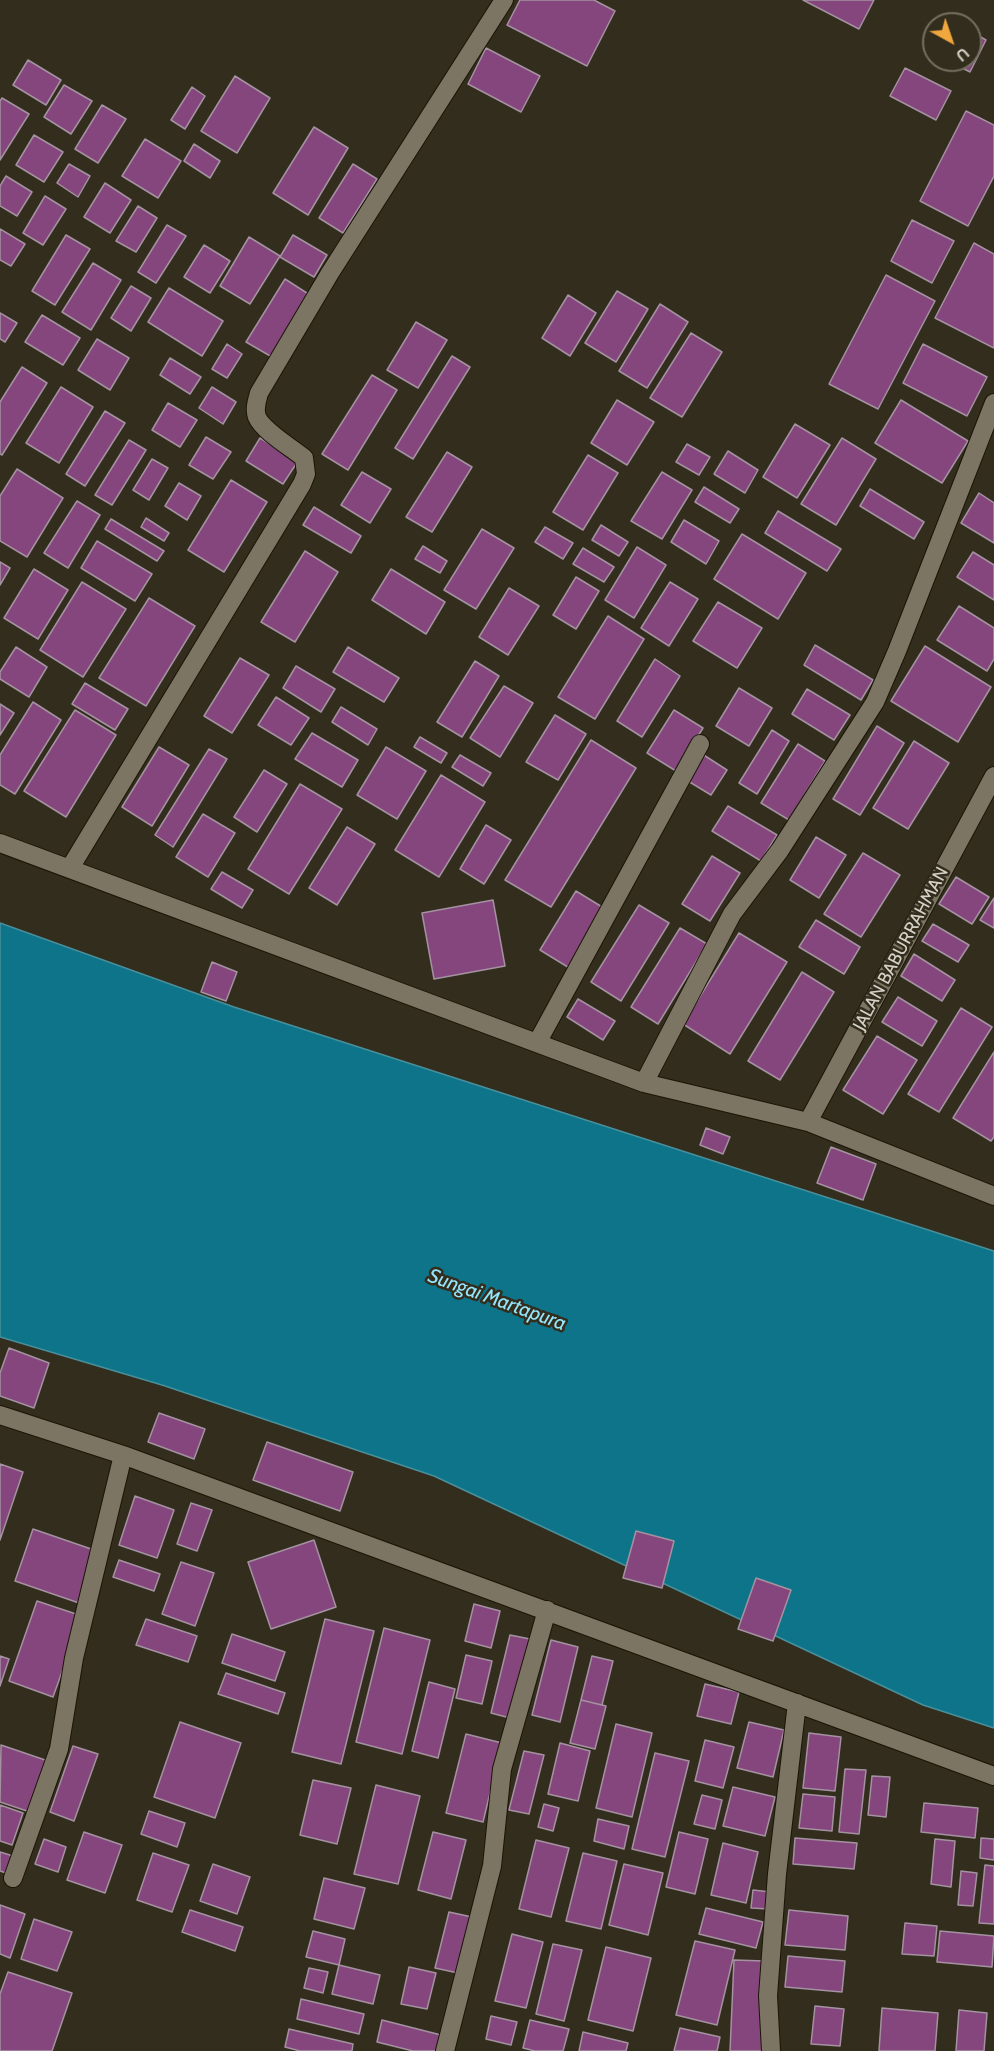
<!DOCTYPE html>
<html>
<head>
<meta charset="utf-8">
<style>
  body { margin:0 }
  #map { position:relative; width:994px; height:2051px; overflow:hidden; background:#332d1d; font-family:Cabin,sans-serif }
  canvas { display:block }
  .north { position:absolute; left:922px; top:12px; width:60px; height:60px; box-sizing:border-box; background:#332d1d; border:2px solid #736f61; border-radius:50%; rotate:140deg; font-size:16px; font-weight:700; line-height:24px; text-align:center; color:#d4d1c7 }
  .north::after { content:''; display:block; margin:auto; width:21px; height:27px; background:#efa73e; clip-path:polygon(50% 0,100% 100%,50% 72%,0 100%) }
</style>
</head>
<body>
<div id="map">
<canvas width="994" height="2051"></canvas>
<div class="north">U</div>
</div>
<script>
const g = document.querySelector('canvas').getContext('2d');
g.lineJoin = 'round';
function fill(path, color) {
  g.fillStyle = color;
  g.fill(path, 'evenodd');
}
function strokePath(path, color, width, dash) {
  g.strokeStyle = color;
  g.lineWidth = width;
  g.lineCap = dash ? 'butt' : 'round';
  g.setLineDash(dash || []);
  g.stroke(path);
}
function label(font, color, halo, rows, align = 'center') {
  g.font = font + ' Cabin,sans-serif';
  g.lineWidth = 5;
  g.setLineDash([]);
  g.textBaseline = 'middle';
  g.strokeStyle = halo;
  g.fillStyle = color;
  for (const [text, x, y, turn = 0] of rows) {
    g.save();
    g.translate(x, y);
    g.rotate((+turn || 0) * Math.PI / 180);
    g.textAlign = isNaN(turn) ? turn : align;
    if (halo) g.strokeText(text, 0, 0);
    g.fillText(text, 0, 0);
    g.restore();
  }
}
const water = new Path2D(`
  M0 923 234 1007 994 1251V1728L923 1705 434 1476 162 1385 0 1337Z`);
fill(water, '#0d7489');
strokePath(water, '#49909c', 1.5);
const building = new Path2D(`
  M520 0H594L615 11 587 66 507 25Z
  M803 0H874L859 29Z
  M934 28V53L924 48Z
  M970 31 986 40 970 72 947 60H970Z
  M486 48 540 76 521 112 468 84Z
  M28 60 61 80 46 105 13 85Z
  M905 68 951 91 936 120 890 96Z
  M235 76 270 98 237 153 201 131Z
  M64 85 92 101 71 134 44 117Z
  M192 87 205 96 185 129 171 120Z
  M2 98 29 114 0 160V101Z
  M102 105 126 119 98 163 75 149Z
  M966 111 994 125V176L968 226 920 201Z
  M314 127 348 148 308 215 273 193Z
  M34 135 63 152 44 182 16 165Z
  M145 139 181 161 158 198 122 176Z
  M194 144 220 161 210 178 184 161Z
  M69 164 90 176 78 197 57 183Z
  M353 164 377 179 343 233 319 218Z
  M6 176 32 192 17 216 0 206V186Z
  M105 183 131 200 110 233 84 217Z
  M45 196 66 209 43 245 23 233Z
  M138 206 157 218 136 252 116 241Z
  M912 220 954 241 932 283 891 261Z
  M167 225 186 236 156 283 138 272Z
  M0 229 25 244 11 266 0 260Z
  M66 235 90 249 55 305 32 291Z
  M293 235 327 255 314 277 280 257Z
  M249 237 280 256 250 304 220 286Z
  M974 243 994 254V348L935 318Z
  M204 245 230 261 210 293 184 277Z
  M93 263 121 280 91 330 62 312Z
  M886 275 935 301 878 409 829 384Z
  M285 279 310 295 272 357 246 342Z
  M131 286 151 298 131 331 111 318Z
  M169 288 223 321 202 356 148 322Z
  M617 291 648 309 616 362 585 343Z
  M568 295 596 313 570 356 542 338Z
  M660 304 688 322 647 388 619 371Z
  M0 313 17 323 5 342 0 339Z
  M42 315 80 338 63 365 25 342Z
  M416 322 447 340 418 388 387 370Z
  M691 333 722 352 682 417 650 398Z
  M97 339 129 358 110 390 78 370Z
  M227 344 242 354 227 378 212 369Z
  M923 344 987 377 967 416 903 383Z
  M452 356 470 367 413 459 395 448Z
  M170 358 201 377 190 394 160 375Z
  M22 367 47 383 2 455 0 454V402Z
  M372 375 397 390 348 470 322 454Z
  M61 387 93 407 59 463 26 443Z
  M212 387 236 402 223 424 199 408Z
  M617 400 654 422 627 465 591 443Z
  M901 400 968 441 942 483 875 443Z
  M168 403 197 420 180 447 152 430Z
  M105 411 125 423 85 486 66 474Z
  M795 424 830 445 797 498 763 477Z
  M206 437 231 452 213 479 189 465Z
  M260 438 298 461 283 484 246 461Z
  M842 438 876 459 836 525 801 504Z
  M129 440 146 450 112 505 95 495Z
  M687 444 710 457 699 475 676 462Z
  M728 451 758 470 745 493 714 474Z
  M447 452 472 467 432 532 406 517Z
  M588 455 618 473 583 530 553 512Z
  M152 459 168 468 149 500 133 490Z
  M17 469 63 498 27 557 0 541V496Z
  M362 472 391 489 370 523 341 505Z
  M662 472 692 490 662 539 631 521Z
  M231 480 267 502 224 572 188 550Z
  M179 483 201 496 187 520 165 506Z
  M704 487 739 509 730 523 695 502Z
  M870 489 924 522 914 539 860 506Z
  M979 493 994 503V543L961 523Z
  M77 501 100 515 68 568 44 553Z
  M314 507 361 536 351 553 303 525Z
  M778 511 841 549 827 571 765 533Z
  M146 518 169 533 164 541 141 527Z
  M111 519 164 551 157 561 105 529Z
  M684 520 719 541 706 564 671 542Z
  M601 525 628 542 619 556 592 540Z
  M545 527 573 543 563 559 535 542Z
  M482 529 514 548 476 609 444 590Z
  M742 534 806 573 778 619 714 579Z
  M97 541 152 574 135 601 81 568Z
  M423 546 447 561 440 573 415 559Z
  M637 547 666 565 634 618 605 600Z
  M583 548 614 567 604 582 573 564Z
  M305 551 338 572 295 642 261 622Z
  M973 552 994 565V600L957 577Z
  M0 562 10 568 0 585Z
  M34 569 68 590 38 639 4 618Z
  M391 569 445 602 426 634 372 600Z
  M576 577 599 591 576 629 553 615Z
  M82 582 126 609 83 677 40 650Z
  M670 582 698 599 669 646 641 628Z
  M509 588 539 606 508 655 479 637Z
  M149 598 195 626 146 706 99 678Z
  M718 602 762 628 737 668 693 641Z
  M959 606 994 628V659L987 671 937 640Z
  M608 616 644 639 595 719 558 697Z
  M815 645 873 680 861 700 804 665Z
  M925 646 991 687 958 742 891 701Z
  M16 647 47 667 29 697 0 679V672Z
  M348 647 399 678 384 702 333 672Z
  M240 658 269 675 232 733 204 716Z
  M655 659 680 676 642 737 617 721Z
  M475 661 499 676 462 737 437 722Z
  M296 666 335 689 321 712 283 688Z
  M85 683 128 709 115 730 72 704Z
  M504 686 533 703 500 757 470 738Z
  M739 688 772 708 749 746 716 726Z
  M807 689 850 715 834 740 792 714Z
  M276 697 309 718 291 745 258 725Z
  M33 702 61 720 15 794 0 785V755Z
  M0 704 14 713 0 735Z
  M341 707 377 729 368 745 332 722Z
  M75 710 116 735 66 817 24 791Z
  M674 710 703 728 676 771 647 753Z
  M555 715 586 734 558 780 526 762Z
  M877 726 904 743 860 815 833 799Z
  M772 730 789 741 757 794 739 783Z
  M312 733 358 760 342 787 295 759Z
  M420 737 447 753 441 763 414 747Z
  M591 740 636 768 551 907 505 880Z
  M914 741 949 763 908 829 873 808Z
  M798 744 825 761 789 820 761 803Z
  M159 747 189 765 152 826 122 807Z
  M386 747 426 771 397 819 357 795Z
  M209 749 227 759 173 847 155 835Z
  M699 752 727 770 711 795 683 778Z
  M460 755 491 773 483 786 452 767Z
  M264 770 287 784 257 832 234 817Z
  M441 775 485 802 439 877 395 850Z
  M300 784 342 809 289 894 248 869Z
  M728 806 777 835 761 861 712 831Z
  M203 814 235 833 208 877 176 857Z
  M486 825 511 840 484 884 460 869Z
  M347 827 375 844 337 905 309 888Z
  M816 837 846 855 819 898 790 880Z
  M863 853 900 875 861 937 824 914Z
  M712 856 740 873 710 921 682 904Z
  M222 872 253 890 242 908 211 889Z
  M956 877 989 897 972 924 939 904Z
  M576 891 607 910 571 969 540 950Z
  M994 898V928L980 920Z
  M493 900 505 966 434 979 422 913Z
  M639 905 669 923 621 1001 591 982Z
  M816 920 860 947 844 974 799 947Z
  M933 924 969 945 958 962 922 941Z
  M680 928 707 944 658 1024 631 1007Z
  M739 933 787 962 730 1054 683 1024Z
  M914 954 955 980 942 1001 901 976Z
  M212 962 237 972 226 1001 201 992Z
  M802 972 834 992 780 1080 748 1061Z
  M898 997 937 1021 922 1046 882 1022Z
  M578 999 615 1021 603 1040 567 1017Z
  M961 1008 992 1027 939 1112 908 1094Z
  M877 1036 917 1060 883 1114 843 1090Z
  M994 1052V1137L991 1141 953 1118Z
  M706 1128 730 1137 723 1154 700 1145Z
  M831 1147 876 1164 863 1200 817 1183Z
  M9 1348 49 1363 34 1408 0 1396V1373Z
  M159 1413 205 1429 194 1459 148 1442Z
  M267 1442 353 1472 340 1511 253 1480Z
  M0 1464 23 1472 0 1540Z
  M135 1496 174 1510 157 1558 119 1545Z
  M191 1503 212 1510 197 1551 177 1544Z
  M33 1529 97 1551 79 1603 15 1581Z
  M636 1531 674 1541 662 1588 623 1578Z
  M314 1540 336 1607 271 1629 248 1562Z
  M119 1560 160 1574 154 1591 113 1577Z
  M181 1562 214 1573 195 1626 162 1614Z
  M756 1578 791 1590 773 1641 738 1629Z
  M37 1601 82 1616 53 1697 9 1681Z
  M474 1604 500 1611 491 1648 465 1641Z
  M146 1619 197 1636 188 1662 136 1645Z
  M325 1619 374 1631 341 1764 292 1752Z
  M384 1628 430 1640 402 1754 356 1742Z
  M232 1634 285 1652 275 1681 222 1663Z
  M510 1635 530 1639 510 1718 491 1713Z
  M551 1640 578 1647 560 1722 532 1715Z
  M466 1655 492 1661 482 1704 456 1698Z
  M0 1656 9 1659 0 1686Z
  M592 1656 613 1661 602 1705 581 1700Z
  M226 1673 285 1693 278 1714 218 1694Z
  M429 1682 455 1689 438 1758 412 1751Z
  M705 1684 739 1692 731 1724 697 1716Z
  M581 1700 606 1706 595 1749 570 1743Z
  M180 1722 241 1743 215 1818 154 1797Z
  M749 1722 784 1730 773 1777 737 1768Z
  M616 1724 652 1733 632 1817 596 1808Z
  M809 1733 841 1737 835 1791 803 1788Z
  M466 1734 502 1743 483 1822 446 1813Z
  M705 1740 734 1747 723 1788 695 1781Z
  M560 1743 590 1751 578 1801 548 1794Z
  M1 1745 51 1762 33 1813 0 1802Z
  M73 1746 98 1754 74 1821 50 1812Z
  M524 1751 544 1755 529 1814 509 1810Z
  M655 1753 689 1761 665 1857 632 1849Z
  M845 1769 866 1770 859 1834 839 1832Z
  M872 1776 890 1777 886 1817 868 1815Z
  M313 1780 351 1788 337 1844 300 1835Z
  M376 1785 420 1796 398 1884 354 1874Z
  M733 1787 775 1797 765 1836 723 1826Z
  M803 1794 835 1797 832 1831 799 1828Z
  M702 1795 722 1800 715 1829 694 1824Z
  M924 1803 978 1808 975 1838 921 1832Z
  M544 1804 559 1808 553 1831 538 1827Z
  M0 1805 23 1813 12 1845 0 1841Z
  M149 1811 185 1823 177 1847 141 1834Z
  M598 1819 629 1826 624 1849 594 1841Z
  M84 1832 122 1845 105 1893 67 1880Z
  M433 1832 466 1840 451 1899 418 1890Z
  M679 1832 708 1839 695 1894 666 1887Z
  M795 1838 857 1843 854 1869 793 1864Z
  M981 1838 994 1839V1860L980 1858Z
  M44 1839 66 1847 58 1872 35 1864Z
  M935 1839 955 1841 951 1887 931 1884Z
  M536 1840 569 1848 551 1917 519 1909Z
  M723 1843 758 1852 746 1903 711 1895Z
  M0 1852 13 1856 6 1873 0 1871Z
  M153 1853 189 1865 172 1912 137 1900Z
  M583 1853 617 1861 601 1929 566 1921Z
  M213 1864 250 1877 237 1914 200 1901Z
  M624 1864 663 1873 648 1935 609 1925Z
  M985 1865 994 1866V1924L979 1923Z
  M961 1871 977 1873 973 1906 958 1905Z
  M324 1878 365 1888 354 1929 314 1919Z
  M753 1890 771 1892 769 1909 751 1908Z
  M0 1905 25 1914 10 1958 0 1954Z
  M706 1908 763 1922 756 1948 699 1934Z
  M190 1910 243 1927 235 1951 182 1932Z
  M789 1910 848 1916 845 1950 785 1945Z
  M449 1912 472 1917 458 1973 435 1968Z
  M34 1919 72 1932 57 1971 21 1959Z
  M905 1923 937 1926 934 1956 902 1954Z
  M313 1931 345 1939 339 1965 306 1957Z
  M940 1931 994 1936 992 1967 937 1962Z
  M512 1934 543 1942 526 2008 495 2001Z
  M695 1941 735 1950 717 2025 676 2015Z
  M553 1944 582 1950 564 2021 536 2014Z
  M606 1947 651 1958 633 2031 588 2020Z
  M788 1956 845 1961 842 1992 785 1987Z
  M734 1960 765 1961 762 2051H730Z
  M339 1965 380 1975 373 2004 332 1994Z
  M409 1967 436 1973 427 2009 401 2004Z
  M309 1968 328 1972 323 1993 304 1988Z
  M8 1972 72 1993 52 2051H0V1994Z
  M301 1999 364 2014 359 2034 297 2019Z
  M815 2006 844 2009 840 2046 811 2044Z
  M882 2008 938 2013 935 2051H879Z
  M959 2010 987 2013 984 2051H956Z
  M491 2016 517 2022 511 2045 486 2039Z
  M382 2020 441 2035 437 2051H413L377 2042Z
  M530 2020 569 2029 563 2051H535L523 2048Z
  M680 2028 720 2037 717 2051H674Z
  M289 2029 353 2044 352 2051H300L285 2047Z
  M583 2032 628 2043 626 2051H579Z`);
fill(building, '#84467c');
strokePath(building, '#a492a1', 1.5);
const minor = new Path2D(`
  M0 843 644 1083 808 1122 994 1196
  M70 868 302 484 306 474 304 458C292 448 263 431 257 417 254 409 257 401 259 393L330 273 504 0
  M537 1043 700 744
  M644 1083 732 914 780 850 875 702 897 651 994 403
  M808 1122 994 776
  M0 1415 123 1455 994 1776
  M13 1878 59 1749 74 1658 123 1455
  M445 2051 492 1866 502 1769 547 1610
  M771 2051 768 1996 777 1874 797 1703`);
strokePath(minor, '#1a1506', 20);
strokePath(minor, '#7c7563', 18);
label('18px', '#d4d1c7', '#332d1d', [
  ["JALAN BABURRAHMAN",901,949,-62]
]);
label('italic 20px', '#95e6fc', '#332d1d', [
  ["Sungai Martapura",497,1300,20]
]);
</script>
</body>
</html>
